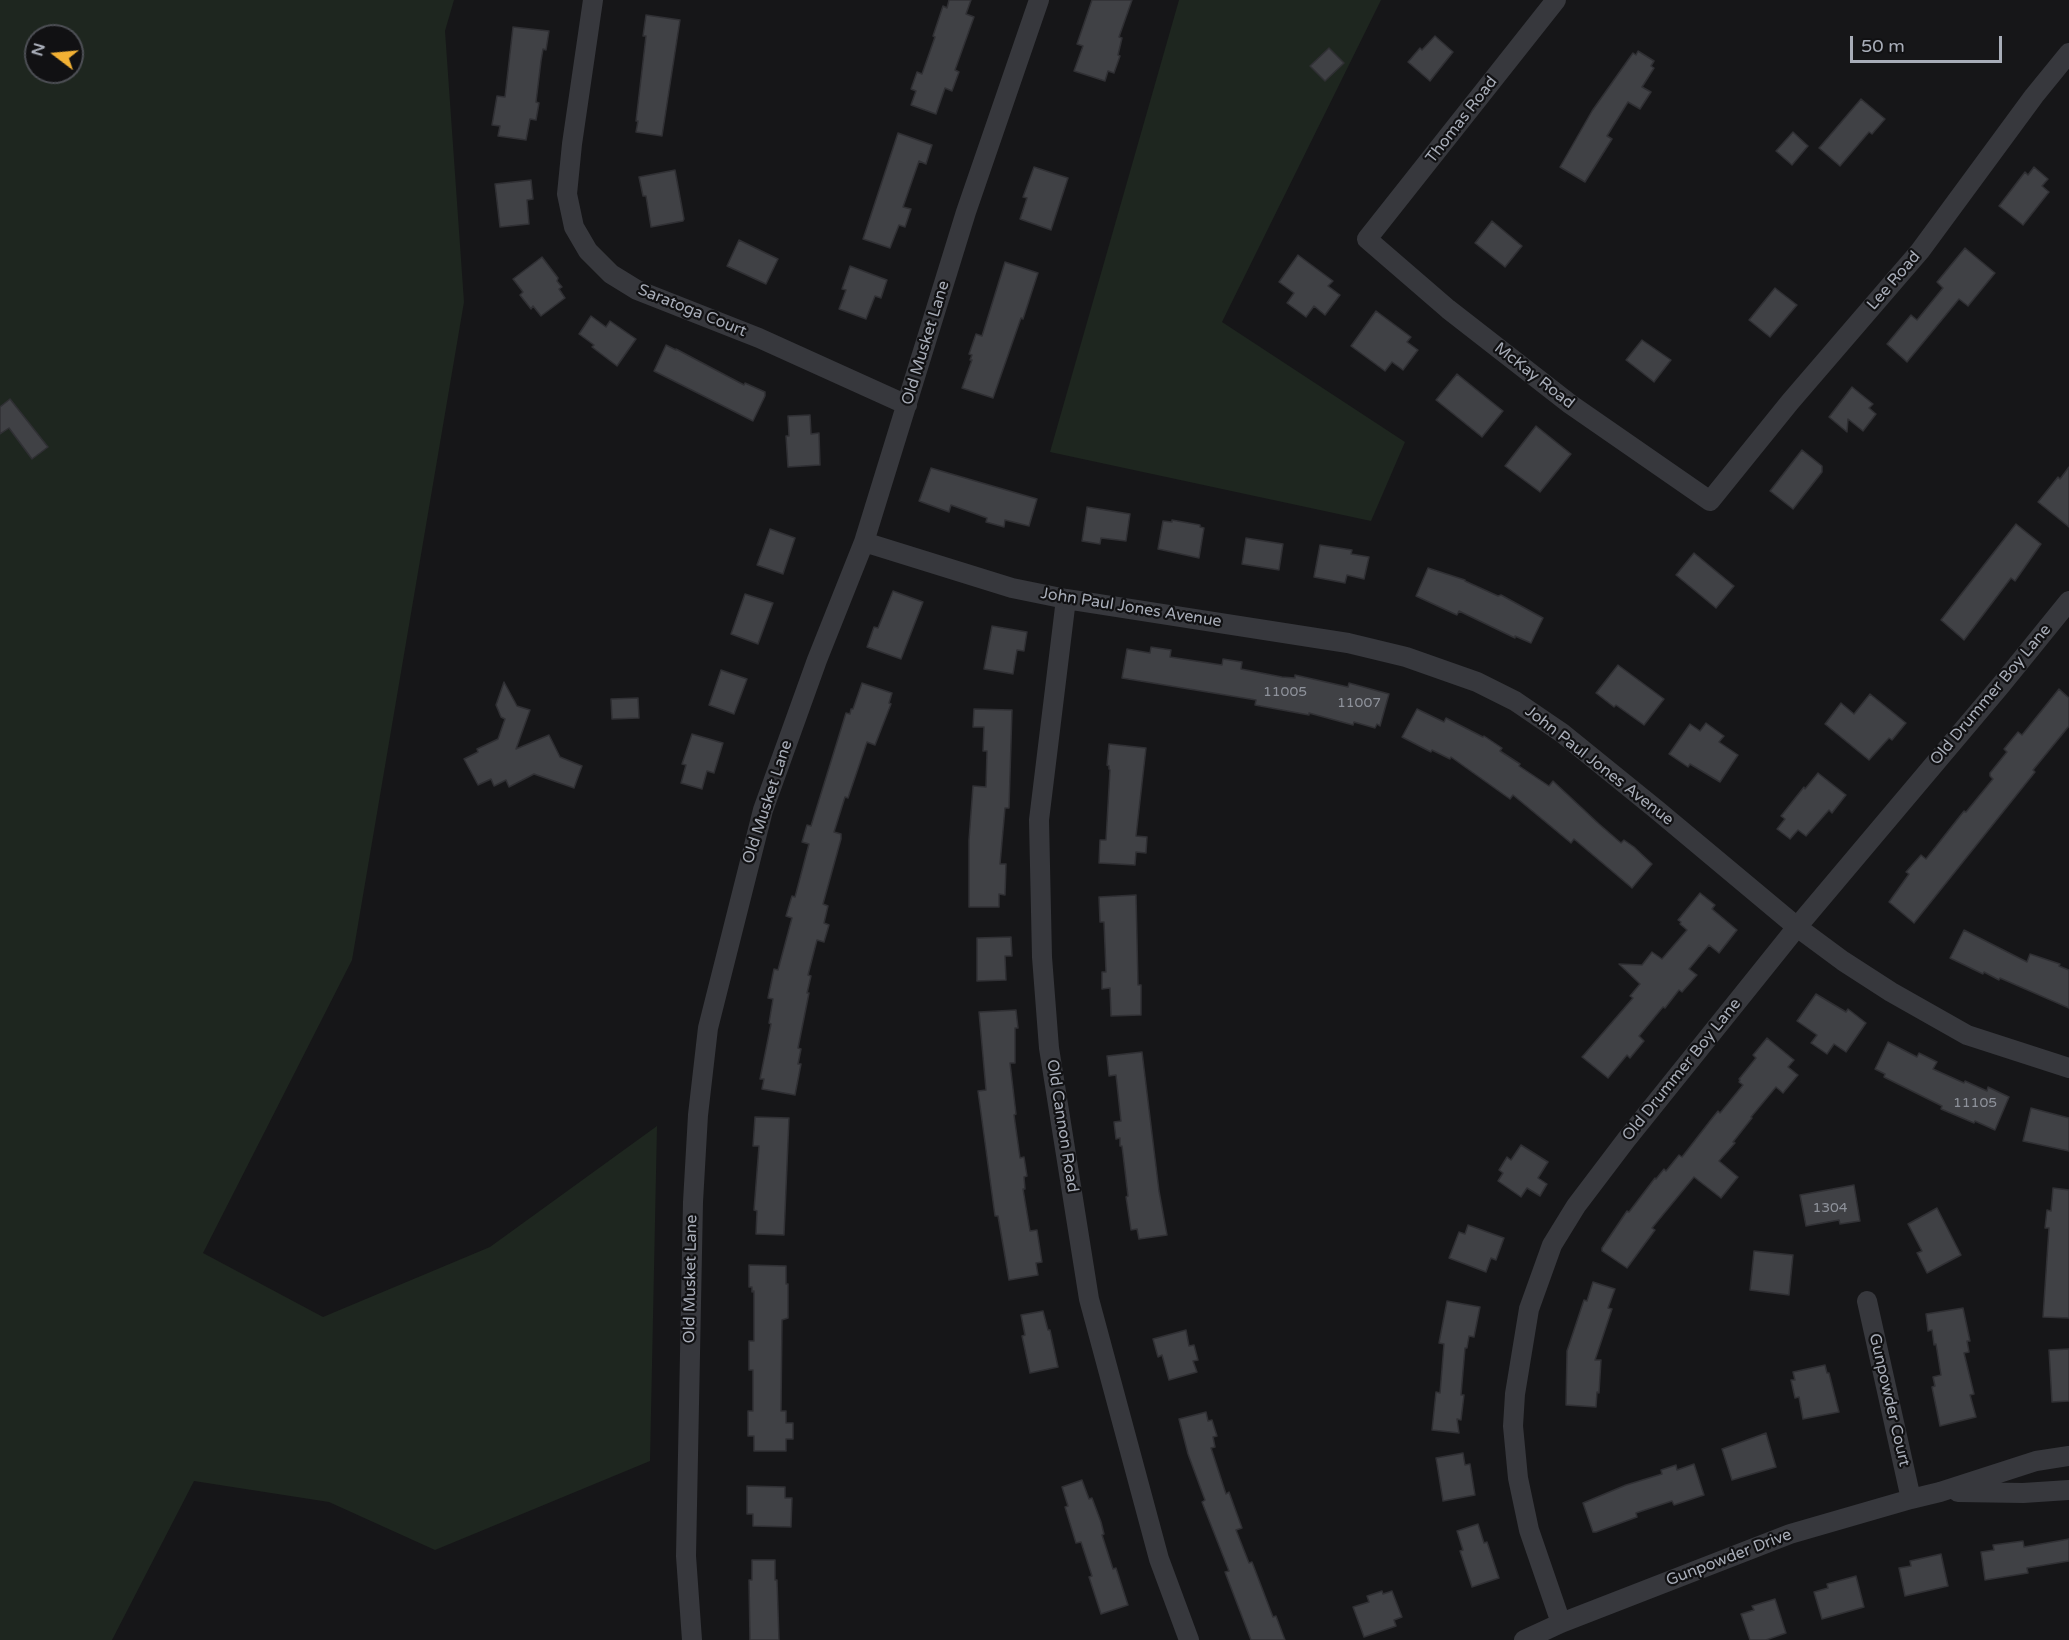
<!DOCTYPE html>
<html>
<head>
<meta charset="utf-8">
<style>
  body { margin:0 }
  #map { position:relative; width:2069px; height:1640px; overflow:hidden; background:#161618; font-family:"Varela Round",sans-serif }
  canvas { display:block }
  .north { position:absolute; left:24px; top:24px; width:60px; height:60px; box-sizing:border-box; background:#111113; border:2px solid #4d4f55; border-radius:50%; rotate:286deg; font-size:16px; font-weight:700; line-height:24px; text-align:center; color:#a8adb8 }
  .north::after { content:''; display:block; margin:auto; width:21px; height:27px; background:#f2b134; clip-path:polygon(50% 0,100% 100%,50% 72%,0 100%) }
  .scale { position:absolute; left:1850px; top:36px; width:152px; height:27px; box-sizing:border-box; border:3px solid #a8adb8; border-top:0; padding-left:8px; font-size:18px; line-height:21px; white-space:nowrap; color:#a8adb8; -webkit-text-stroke:4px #111113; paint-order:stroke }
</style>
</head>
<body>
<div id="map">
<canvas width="2069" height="1640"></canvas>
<div class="north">N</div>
<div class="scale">50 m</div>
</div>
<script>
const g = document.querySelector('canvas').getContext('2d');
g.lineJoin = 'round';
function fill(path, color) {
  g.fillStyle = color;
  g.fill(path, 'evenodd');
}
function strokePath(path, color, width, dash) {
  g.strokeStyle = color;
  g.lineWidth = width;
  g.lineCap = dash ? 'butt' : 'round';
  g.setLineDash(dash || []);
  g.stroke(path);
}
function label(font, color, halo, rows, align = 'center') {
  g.font = font + ' "Varela Round",sans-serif';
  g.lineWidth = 4.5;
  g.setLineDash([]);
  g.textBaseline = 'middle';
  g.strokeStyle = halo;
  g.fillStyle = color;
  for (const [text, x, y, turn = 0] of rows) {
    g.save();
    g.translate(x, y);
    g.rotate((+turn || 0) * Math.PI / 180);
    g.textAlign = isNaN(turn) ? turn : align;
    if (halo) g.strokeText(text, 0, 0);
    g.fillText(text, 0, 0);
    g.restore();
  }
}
fill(new Path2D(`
  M0 0H454L445 31 464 302 352 960 203 1253 323 1317 490 1247 657 1126 650 1461 435 1550 329 1502 194 1481 112 1640H0ZM36 36H72V72H36Z
  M1179 0H1381L1222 322 1405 442 1371 521 1050 452Z`), '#1e261f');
const building = new Path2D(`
  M949 0H971L966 14 974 17 955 70 959 72 952 91 945 88 936 114 911 105 916 91 911 89 917 72 922 74 935 37 933 36 943 6 947 8Z
  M1092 0H1132L1119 37 1122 38 1118 55 1120 56 1114 73 1108 71 1105 81 1074 71 1083 46 1077 44Z
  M646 15 680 20 662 136 636 132 638 121H636L646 36H643Z
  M513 27 549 31 546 50 543 49 541 61 536 102 539 103 536 120 530 119 526 140 498 136 500 126 492 125 497 96 505 97Z
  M1435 36 1453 52 1430 81 1408 62 1420 48 1422 50Z
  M1329 48 1344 63 1325 81 1310 66Z
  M1638 51 1654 61 1651 66 1654 68 1642 87 1651 92 1640 109 1628 102 1607 136 1612 139 1585 182 1560 167 1592 111 1633 53 1636 55Z
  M1861 99 1885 119 1872 134 1869 132 1840 166 1819 148Z
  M1793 132 1808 146 1792 165 1776 151Z
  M898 133 932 145 926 164 919 161 903 207 911 209 905 227 899 225 890 248 863 239Z
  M1034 167 1068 178 1051 230 1020 219 1027 198 1023 197Z
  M2034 167 2048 179 2042 186 2049 192 2023 225 1999 206 2025 172 2028 175Z
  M675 170 684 219 683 221 651 227 646 196H643L639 177Z
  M531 180 533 199 527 200 529 224 500 227 495 184Z
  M1492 221 1522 246 1505 267 1475 243Z
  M739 240 778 259 766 284 727 266Z
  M1965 248 1995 273 1968 306 1959 299 1907 362 1887 344 1911 315 1917 320 1943 288 1937 282Z
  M1298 255 1333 281 1328 286 1340 295 1325 315 1314 306 1306 317 1287 303 1294 293 1279 282Z
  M542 257 558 278 557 281 562 287 559 289 565 298 541 316 533 306 531 309 520 295 523 292 513 279Z
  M1005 262 1038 273 1023 319 1021 318 993 398 962 388 972 360H970L972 355 969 354 976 334 982 336Z
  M850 266 887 280 881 298 875 296 866 319 839 309 846 290 842 289Z
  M1775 288 1797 305 1770 337 1749 320Z
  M1376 311 1411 337 1407 342 1418 350 1403 370 1392 362 1385 371 1351 346Z
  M591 316 606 327 610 321 636 339 617 366 592 347 594 345 579 334Z
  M1642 340 1671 360 1654 382 1626 360Z
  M666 345 676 350V349L744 385 745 383 765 392V396L753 421 654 371Z
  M1457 374 1503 411 1482 437 1436 400Z
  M1852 387 1873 404 1869 408 1876 414 1863 431 1848 419 1847 432 1829 417Z
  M10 399 48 447 32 459 9 428 0 434V407Z
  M810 415 811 434 819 433 820 465 788 467 786 436H789L788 416Z
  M1536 426 1571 454 1540 492 1505 466Z
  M1802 450 1822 466V472L1793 509 1770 491Z
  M2069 467V527L2038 502 2058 477 2060 479Z
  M931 468 1037 499 1029 526 1005 520 1004 527 986 522 987 518 951 505 949 512 919 501Z
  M1087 507 1130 514 1126 541 1101 538 1100 544 1082 541Z
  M1172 520 1200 525V527L1204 528 1199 558 1158 549 1163 521 1172 522Z
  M2016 524 2041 544 2015 581 2011 578 1964 640 1941 620Z
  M770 529 795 538 783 574 757 565Z
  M1246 538 1283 544 1279 570 1242 564Z
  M1320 545 1352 550 1351 554 1369 557 1364 579 1347 575 1345 583 1314 577Z
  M1694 553 1734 586 1716 608 1676 575Z
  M1428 568 1465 580V581L1498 596 1501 595 1543 618 1531 643 1515 636V638L1459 611 1457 615 1416 596Z
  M893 591 923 602 901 659 867 647 874 627 878 628Z
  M745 594 773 603 758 644 731 634Z
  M992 626 1027 632 1024 651 1017 650 1013 674 984 669Z
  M1151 647 1171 650 1170 657 1222 665 1223 659 1242 662 1241 669 1282 677 1295 678V675L1348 687 1349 683 1389 694 1380 726 1377 724 1375 728 1354 722 1353 725 1309 713V715L1255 705 1256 700 1122 678 1127 649 1150 653Z
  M1618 665 1664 699 1644 725 1616 705 1614 707 1596 693Z
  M721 670 747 679 734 714 709 705Z
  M504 682 517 706 530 710 516 749 549 735 560 757 582 766 574 788 534 774 509 787 506 780 494 786 491 779 478 785 464 759 478 752 477 749 498 739 505 719 501 717 496 705Z
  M862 683 892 693 889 703 891 704 875 745 867 742 848 798 845 797 834 832 841 834V839L823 904 828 906 824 923 829 925 824 942 817 940 808 975 811 976 807 993H809L798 1048 801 1049 798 1064H801L795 1095 762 1089 764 1079H760L771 1024 769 1023 773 999 768 998 774 969 778 970 792 918 786 916 792 896 795 897 809 844 802 842 807 825 811 826 846 713 850 714 851 709H853Z
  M2059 689 2069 698V726L2033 770 2035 772 1914 923 1889 902 1909 874 1906 872 1921 855 1926 859 1964 811 1966 812 1993 779 1990 776V773L2007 752 2004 749 2018 732 2022 735Z
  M1870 694 1906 723 1892 740 1889 738 1869 760 1825 724 1841 703 1854 714Z
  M638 698 639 718 612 719 611 699Z
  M974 709 1012 710 1009 808H1005L1000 864H1006L1005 895 999 894V907H969V840L973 786 986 787 987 751H983L984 727H973Z
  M1417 709 1444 722 1446 718 1483 737 1484 736 1502 748 1500 751 1520 764 1519 766 1549 786 1553 781 1599 824 1621 843 1624 840 1634 847 1652 864 1632 888 1574 839 1571 843 1513 795 1510 799 1451 757 1450 759 1432 750 1431 752 1402 737Z
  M1706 723 1724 736 1719 742 1738 755 1720 782 1690 764 1688 767 1669 754 1690 724 1700 731Z
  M692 734 723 743 714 773 707 771 702 789 681 783 686 765 682 764Z
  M1109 744 1146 748 1136 836 1147 837 1146 853 1136 852 1135 865 1099 863 1100 840H1106L1110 770 1109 769V766L1107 765Z
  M1818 773 1846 795 1832 813 1829 810 1806 836 1798 830 1790 839 1777 829 1785 819 1781 816 1804 787 1805 789Z
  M1700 893 1715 905 1712 909 1737 930 1719 953 1709 945 1689 969 1697 975 1682 992 1679 990 1665 1008 1663 1007 1639 1036 1644 1041 1630 1058 1627 1055 1608 1078 1582 1057 1633 998 1630 996 1640 984 1619 964 1642 965 1652 952 1662 959 1687 930 1680 924 1681 922 1678 920Z
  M1136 895 1138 985H1141V1015L1111 1016 1110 988 1102 989V972H1106L1104 922H1100L1099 897Z
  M1964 930 2027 962 2030 954 2060 964 2059 966 2069 970V1008L2000 978 1999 980 1984 972 1983 974 1950 958Z
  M1011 937 1012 956H1005L1006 980 977 981V938Z
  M1816 994 1846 1012 1848 1009 1866 1023 1846 1052 1834 1044 1827 1054 1811 1043 1817 1035 1797 1021Z
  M1016 1010 1018 1028H1015V1063H1010L1016 1114 1014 1115 1020 1158 1024 1157 1027 1176 1024 1177 1025 1189H1023L1030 1231 1037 1230 1042 1262 1036 1263 1038 1275 1009 1280 998 1216H995L978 1091 986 1090 979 1012Z
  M1767 1038 1794 1060 1788 1067 1798 1075 1783 1093 1776 1087 1751 1117 1752 1118 1733 1142 1735 1143 1719 1161 1738 1177 1721 1198 1694 1177 1652 1228 1655 1230 1627 1268 1602 1251V1248L1627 1211 1629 1212 1655 1178 1656 1179 1664 1169 1666 1171 1679 1155 1682 1157 1710 1121 1718 1111 1720 1113 1743 1085 1739 1082 1740 1080 1739 1079 1756 1058 1753 1055Z
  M1888 1042 1917 1057 1919 1053 1937 1062 1933 1069 1964 1083 1965 1081 1987 1091 1988 1087 2009 1097 1995 1130 1975 1121 1974 1123 1941 1109 1942 1106 1884 1077 1885 1074 1875 1069Z
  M1142 1052 1159 1191 1167 1235 1139 1239 1137 1229 1131 1230 1126 1197 1128 1196 1122 1146H1120V1138L1116 1139 1114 1122 1121 1121 1116 1075 1109 1076 1107 1056Z
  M2031 1108 2069 1118V1151L2023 1141Z
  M755 1117 789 1118 784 1235 756 1234 757 1211 754 1210 759 1146H753Z
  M1521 1145 1548 1162 1538 1178 1547 1184 1540 1196 1527 1188 1521 1197 1498 1181 1503 1173 1499 1170 1507 1157 1511 1160Z
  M1854 1185 1860 1221 1840 1224 1839 1220 1806 1226 1800 1195Z
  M2053 1188 2069 1190V1318L2043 1317 2049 1228H2045L2047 1210 2051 1211Z
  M1937 1208 1961 1255 1927 1273 1917 1253 1922 1251 1908 1224Z
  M1468 1225 1504 1238 1496 1260 1491 1258 1486 1272 1449 1258 1459 1232 1465 1234Z
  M1754 1251 1793 1255 1789 1295 1750 1290Z
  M749 1265 786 1266V1284H788V1318L782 1320 781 1411H786V1423H793V1439H786V1451H754V1436H748V1411H753V1370H749V1341H754V1291L752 1292V1287H749Z
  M1593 1282 1615 1289 1608 1308 1612 1309 1595 1360H1601L1599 1393 1597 1392 1596 1407 1566 1405 1567 1351 1584 1300 1587 1301Z
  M1447 1301 1480 1307 1474 1337 1469 1336 1467 1348H1465L1461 1395H1464L1461 1420 1457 1419 1459 1433 1432 1430 1436 1392 1440 1393 1444 1344 1439 1343Z
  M1963 1308 1970 1341H1967L1969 1352 1964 1353 1974 1394 1970 1395 1976 1417 1940 1426 1932 1387 1935 1386 1933 1377 1941 1375 1936 1344 1934 1345 1932 1330 1928 1331 1926 1314Z
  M1043 1311 1048 1330H1050L1058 1367 1030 1373 1022 1336 1025 1335 1021 1315Z
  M1186 1330 1189 1346 1194 1345 1198 1360 1193 1361 1197 1372 1169 1380 1162 1355 1158 1357 1153 1339Z
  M2069 1349V1401L2052 1402 2049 1350Z
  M1825 1365 1827 1373H1829L1839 1412 1803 1419 1799 1397 1795 1398 1791 1380H1795L1793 1372Z
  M1206 1412 1208 1421 1212 1420 1217 1436 1213 1437 1215 1447 1211 1448 1226 1494 1229 1492 1242 1528 1236 1530 1249 1563 1252 1562 1273 1617 1276 1616 1285 1640H1251L1225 1572 1229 1571 1202 1502 1205 1500 1188 1454 1179 1419Z
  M1766 1433 1776 1467 1732 1480 1722 1449Z
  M1463 1453 1465 1465 1470 1464 1475 1495 1443 1501 1436 1458Z
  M1694 1464 1704 1495 1674 1505 1672 1501 1636 1513 1637 1517 1596 1532H1593L1583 1503 1626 1485 1662 1474 1661 1470 1676 1465 1677 1470Z
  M1082 1480 1089 1499 1092 1498 1101 1522 1104 1534 1102 1535 1113 1569 1116 1568 1128 1605 1101 1614 1089 1577 1092 1576 1081 1542 1076 1543 1065 1507 1068 1506 1062 1487Z
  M747 1486 785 1487V1498H792L791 1527 753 1526V1514H747Z
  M1478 1524 1484 1543 1487 1542 1499 1578 1472 1587 1460 1551 1463 1550 1457 1531Z
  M2069 1539V1561L2027 1568 2028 1573 1985 1580 1981 1552 1994 1550 1993 1545 2023 1541 2024 1547Z
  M1941 1554 1948 1586 1905 1596 1899 1568 1911 1566 1910 1561Z
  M752 1560H775V1580H777L779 1640H750L749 1580H752Z
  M1856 1576 1864 1607 1822 1619 1814 1592 1828 1588 1827 1584Z
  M1382 1591 1383 1594 1392 1591 1402 1617 1394 1620 1396 1626 1364 1637 1353 1607 1369 1602 1367 1596Z
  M1775 1599 1786 1633 1766 1640H1750L1741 1614 1754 1610 1752 1606Z`);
fill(building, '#404145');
strokePath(building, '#303034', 1.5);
strokePath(new Path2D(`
  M593 0 572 144 567 194 574 227 588 251 611 274 637 290 759 338 907 405
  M1556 0 1367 239 1448 309 1570 404 1710 501 1790 402 1920 251 2034 96 2069 53
  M864 542 1012 588 1066 599 1348 643 1406 657 1477 682 1515 701 1562 733 1657 810 1797 927 1843 961 1891 992 1967 1035 2069 1068
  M1066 599 1039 820 1042 957 1049 1048 1089 1299 1159 1559 1189 1640
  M1867 1301 1911 1499
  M1958 1492 2023 1493 2069 1490
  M1561 1623 1529 1530 1518 1478 1513 1426 1515 1394 1529 1309 1552 1245 1576 1206 1626 1140 1797 927 2001 685 2069 601
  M692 1640 686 1556 693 1202 698 1115 708 1028 763 810 817 660 864 542 966 212 1039 0
  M1524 1640 1561 1623 1790 1534 1911 1499 1940 1492 2036 1461 2069 1456`), '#37383d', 20);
label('14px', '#8e929b', null, [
  ["11005",1285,692],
  ["11007",1359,703],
  ["11105",1975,1103],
  ["1304",1830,1208]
]);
label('16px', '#a8adb8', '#111113', [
  ["Thomas Road",1462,120,-52],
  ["Lee Road",1894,281,-49],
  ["Saratoga Court",692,311,22],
  ["Old Musket Lane",926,343,-73],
  ["McKay Road",1534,376,38],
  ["John Paul Jones Avenue",1131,608,9],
  ["Old Drummer Boy Lane",1991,695,-50],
  ["John Paul Jones Avenue",1599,766,38],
  ["Old Musket Lane",768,802,-72],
  ["Old Drummer Boy Lane",1682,1070,-51],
  ["Old Cannon Road",1062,1126,81],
  ["Old Musket Lane",691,1279,-89],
  ["Gunpowder Court",1889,1400,77],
  ["Gunpowder Drive",1729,1558,-21]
]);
</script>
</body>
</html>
